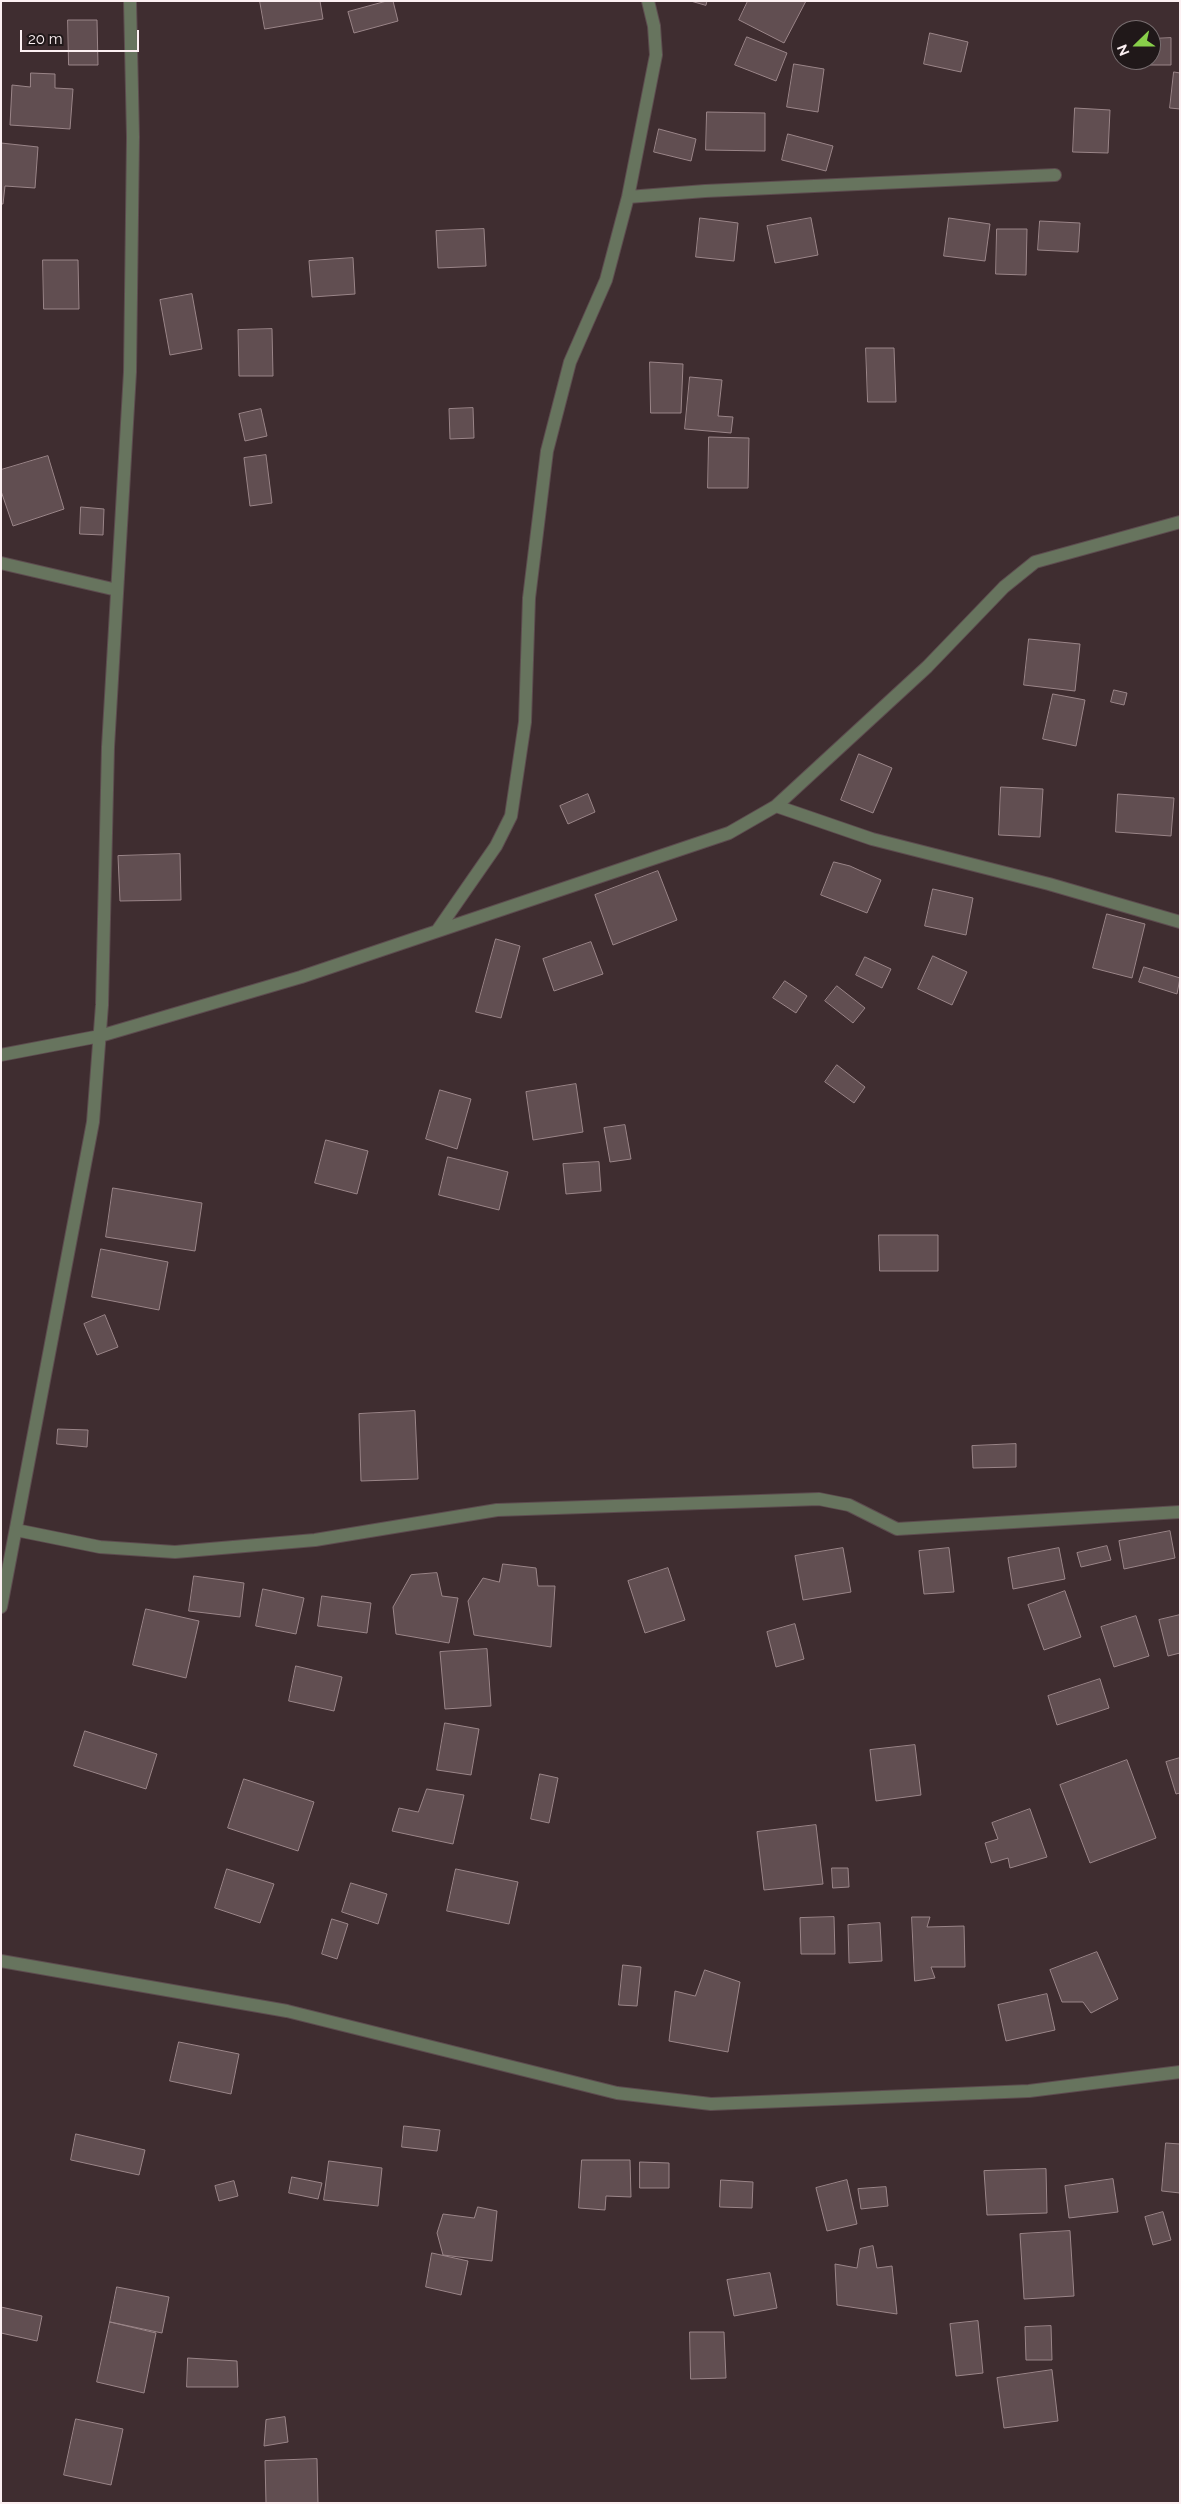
<!DOCTYPE html>
<html>
<head>
<meta charset="utf-8">
<style>
  body { margin:0 }
  #map { position:relative; width:1181px; height:2504px; overflow:hidden; background:#3f2d30; font-family:Raleway,sans-serif }
  canvas { display:block }
  .frame { position:absolute; inset:0; border:2px solid #fcf0f2; pointer-events:none }
  .north { position:absolute; left:1111px; top:20px; width:50px; height:50px; box-sizing:border-box; background:#201819; border:1px solid #786e70; border-radius:50%; rotate:248deg; font-size:14px; font-weight:700; line-height:20px; text-align:center; color:#fcf0f2 }
  .north::after { content:''; display:block; margin:auto; width:18px; height:22px; background:#88cf4a; clip-path:polygon(50% 0,100% 100%,50% 72%,0 100%) }
  .scale { position:absolute; left:20px; top:30px; width:119px; height:22px; box-sizing:border-box; border:2px solid #fcf0f2; border-top:0; padding-left:6px; font-size:15px; line-height:18px; white-space:nowrap; color:#fcf0f2; -webkit-text-stroke:4px #201819; paint-order:stroke }
</style>
</head>
<body>
<div id="map">
<canvas width="1181" height="2504"></canvas>
<div class="frame"></div>
<div class="north">N</div>
<div class="scale">20 m</div>
</div>
<script>
const g = document.querySelector('canvas').getContext('2d');
g.lineJoin = 'round';
function fill(path, color) {
  g.fillStyle = color;
  g.fill(path, 'evenodd');
}
function strokePath(path, color, width, dash) {
  g.strokeStyle = color;
  g.lineWidth = width;
  g.lineCap = dash ? 'butt' : 'round';
  g.setLineDash(dash || []);
  g.stroke(path);
}
const building = new Path2D(`
  M260 1H320L323 19 265 29Z
  M387 1H393L398 21 354 33 348 12Z
  M691 1H707L706 5Z
  M748 1H806L784 43 739 20Z
  M68 20H97L98 65H69Z
  M930 33 968 42 961 72 924 64Z
  M747 37 787 53 776 81 735 65Z
  M1171 38V65H1129V60H1151V39Z
  M794 64 824 69 818 112 787 107Z
  M1174 72 1180 73V109L1170 108Z
  M31 73 55 74V88L73 89 70 129 10 125 12 85 30 87Z
  M1075 108 1110 110 1108 153 1073 152Z
  M707 112 765 113V151L706 150Z
  M659 129 696 139 691 161 654 152Z
  M788 134 833 146 826 171 782 160Z
  M1 143 38 147 35 188 5 186 3 204H1Z
  M700 218 738 223 734 261 696 257Z
  M811 218 818 255 775 263 767 226Z
  M949 218 990 224 985 261 944 256Z
  M1040 221 1080 223 1078 252 1038 250Z
  M484 229 486 266 438 268 436 231Z
  M997 229H1027L1026 275 996 274Z
  M353 258 355 294 312 297 309 261Z
  M43 260H78L79 309H44Z
  M192 294 202 349 170 355 160 300Z
  M272 329 273 376H239L238 330Z
  M866 348H894L896 402H868Z
  M650 362 683 364 681 413H651Z
  M690 377 722 380 718 416 733 417 731 433 685 429Z
  M473 408 474 438 450 439 449 409Z
  M261 409 267 436 245 441 239 414Z
  M709 437 749 438 748 488H708Z
  M266 455 272 503 250 506 244 458Z
  M48 456 64 509 13 526 1 491V470Z
  M81 507 104 509 103 535 80 534Z
  M1029 639 1080 644 1075 691 1024 685Z
  M1114 690 1127 693 1124 705 1111 702Z
  M1053 694 1085 700 1076 746 1043 739Z
  M859 754 892 768 873 813 841 800Z
  M1001 787 1043 789 1040 837 999 835Z
  M588 794 595 812 568 824 560 806Z
  M1118 794 1174 798 1171 836 1116 832Z
  M180 854 181 900 120 901 118 856Z
  M834 862 850 866 881 880 867 913 821 895Z
  M658 871 677 920 613 945 595 895Z
  M933 889 973 898 966 935 925 926Z
  M1107 914 1145 924 1132 978 1093 968Z
  M496 939 520 946 501 1018 476 1012Z
  M591 942 603 974 554 991 543 959Z
  M933 956 967 972 952 1005 918 989Z
  M865 957 891 969 882 988 856 975Z
  M1144 967 1180 978 1177 994 1139 982Z
  M785 981 807 996 796 1013 773 998Z
  M837 986 865 1008 853 1023 825 1001Z
  M837 1065 865 1087 854 1103 825 1082Z
  M576 1084 583 1132 533 1140 526 1092Z
  M440 1090 471 1099 457 1149 426 1139Z
  M625 1125 631 1159 610 1162 604 1128Z
  M326 1140 368 1151 357 1194 315 1183Z
  M448 1157 508 1172 499 1210 439 1195Z
  M599 1162 601 1191 566 1194 563 1164Z
  M113 1188 202 1203 195 1251 106 1237Z
  M879 1235H938V1271H880Z
  M101 1249 168 1262 159 1310 92 1297Z
  M105 1315 118 1347 97 1355 84 1324Z
  M415 1411 418 1479 361 1481 359 1414Z
  M58 1429 88 1430 87 1447 57 1444Z
  M1016 1444V1467L973 1468 972 1446Z
  M1170 1531 1175 1558 1124 1569 1119 1541Z
  M1107 1546 1111 1560 1081 1567 1077 1553Z
  M843 1548 851 1592 803 1600 795 1556Z
  M949 1548 954 1592 924 1594 919 1551Z
  M1059 1548 1065 1579 1013 1589 1008 1558Z
  M503 1564 536 1568 538 1586H555L551 1647 474 1635 468 1601 483 1578 499 1582Z
  M668 1568 685 1620 645 1633 628 1581Z
  M437 1573 442 1596 458 1598 449 1643 396 1634 393 1607 411 1575Z
  M194 1576 244 1583 240 1617 189 1611Z
  M263 1589 304 1598 296 1634 256 1626Z
  M1065 1591 1081 1637 1044 1650 1028 1605Z
  M322 1596 371 1603 367 1633 318 1626Z
  M146 1609 199 1621 186 1678 133 1665Z
  M1180 1615V1653L1168 1656 1159 1620Z
  M1136 1616 1149 1656 1114 1667 1101 1627Z
  M795 1624 804 1659 776 1667 767 1632Z
  M487 1649 491 1706 445 1709 440 1652Z
  M296 1666 342 1677 334 1711 289 1701Z
  M1100 1679 1109 1708 1057 1725 1048 1696Z
  M445 1723 479 1729 471 1775 437 1770Z
  M85 1731 157 1754 146 1789 74 1766Z
  M915 1745 921 1795 876 1801 870 1750Z
  M1180 1758V1793L1176 1794 1166 1762Z
  M1127 1760 1156 1838 1090 1863 1060 1785Z
  M540 1774 558 1778 549 1823 531 1819Z
  M244 1779 314 1802 298 1851 228 1828Z
  M427 1789 464 1795 453 1844 392 1831 399 1808 418 1812Z
  M1030 1809 1047 1857 1010 1868 1008 1858 991 1863 985 1843 998 1839 992 1823Z
  M816 1825 823 1884 764 1890 757 1832Z
  M832 1868H848L849 1887 833 1888Z
  M227 1869 274 1884 260 1923 215 1908Z
  M456 1869 518 1882 509 1924 447 1911Z
  M351 1883 387 1894 378 1924 342 1912Z
  M834 1917 835 1954H801L800 1918Z
  M912 1917H930L927 1927 964 1926 965 1967H931L935 1978 915 1981Z
  M332 1919 348 1924 337 1959 322 1954Z
  M880 1923 882 1961 849 1963 848 1925Z
  M1097 1952 1118 1999 1091 2013 1083 2002H1062L1050 1970Z
  M623 1965 641 1967 637 2006 619 2005Z
  M705 1970 740 1982 728 2052 669 2041 675 1991 695 1996Z
  M1047 1994 1055 2030 1006 2041 998 2005Z
  M179 2042 239 2054 231 2094 170 2081Z
  M404 2126 440 2130 437 2151 402 2147Z
  M76 2134 145 2150 139 2175 71 2160Z
  M1166 2143 1180 2144V2193L1162 2191Z
  M582 2160H630L631 2197 606 2196 605 2210 579 2208Z
  M329 2161 382 2168 378 2206 324 2200Z
  M640 2162 669 2163V2188H640Z
  M1046 2169 1047 2213 987 2215 984 2171Z
  M292 2177 322 2183 318 2199 289 2193Z
  M1113 2179 1118 2212 1069 2218 1065 2186Z
  M721 2180 753 2182 752 2208 720 2207Z
  M847 2180 857 2224 827 2231 816 2188Z
  M234 2181 238 2196 219 2201 215 2186Z
  M886 2187 888 2206 861 2209 858 2189Z
  M478 2207 497 2211 492 2261 443 2255 437 2233 443 2214 474 2218Z
  M1163 2212 1171 2240 1153 2245 1145 2217Z
  M1070 2231 1074 2296 1024 2299 1020 2234Z
  M873 2246 877 2268 892 2266 897 2314 837 2305 835 2264 857 2268 860 2249Z
  M432 2253 468 2261 461 2295 426 2287Z
  M770 2273 777 2308 734 2316 727 2280Z
  M117 2287 169 2297 162 2333 110 2322Z
  M1 2307 42 2316 37 2341 1 2333Z
  M978 2321 983 2373 956 2376 950 2324Z
  M110 2322 156 2333 144 2393 97 2382Z
  M1051 2326 1052 2360H1026L1025 2327Z
  M690 2332H724L726 2378 691 2379Z
  M188 2358 237 2361 238 2387H187Z
  M1052 2370 1058 2421 1004 2428 997 2378Z
  M285 2417 288 2442 264 2446 266 2420Z
  M76 2419 123 2429 111 2485 64 2475Z
  M317 2459 318 2503H266L265 2461Z`);
fill(building, '#614e51');
strokePath(building, '#9a8588', 1);
const minor = new Path2D(`
  M628 197 705 191 1055 175
  M1 563 117 590
  M776 806 872 839 1049 884 1180 922
  M437 931 496 846 511 816 525 722 529 598 547 451 570 362 606 280 628 197 656 55 654 26 648 1
  M1 1055 100 1036 301 977 729 833 776 806 927 667 1004 587 1035 562 1180 522
  M16 1530 100 1547 175 1552 315 1540 497 1510 819 1499 849 1505 897 1529 1180 1512
  M1 1607 93 1122 102 1005 108 747 130 372 133 137 130 1
  M1 1961 287 2011 617 2093 711 2104 1029 2091 1180 2072`);
strokePath(minor, '#5d4c4f', 14);
strokePath(minor, '#67745e', 12);
</script>
</body>
</html>
